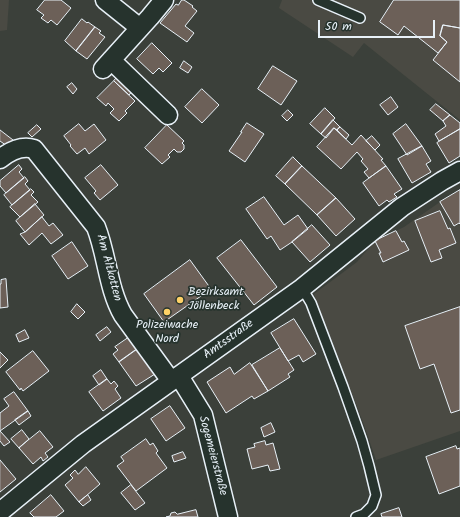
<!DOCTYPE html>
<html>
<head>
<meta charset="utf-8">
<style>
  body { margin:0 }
  #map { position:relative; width:460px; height:517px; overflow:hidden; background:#3b403a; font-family:Kalam,sans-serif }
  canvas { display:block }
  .scale { position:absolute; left:318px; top:20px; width:117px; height:18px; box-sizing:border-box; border:2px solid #e8f1f8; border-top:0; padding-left:5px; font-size:12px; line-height:14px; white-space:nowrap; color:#e8f1f8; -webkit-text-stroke:3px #26332d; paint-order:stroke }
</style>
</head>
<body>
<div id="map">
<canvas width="460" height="517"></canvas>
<div class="scale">50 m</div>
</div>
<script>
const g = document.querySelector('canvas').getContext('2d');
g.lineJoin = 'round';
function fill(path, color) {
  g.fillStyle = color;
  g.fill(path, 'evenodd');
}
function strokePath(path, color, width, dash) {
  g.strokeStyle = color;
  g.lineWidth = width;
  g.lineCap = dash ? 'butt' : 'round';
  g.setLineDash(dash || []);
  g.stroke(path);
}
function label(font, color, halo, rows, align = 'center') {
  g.font = font + ' Kalam,sans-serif';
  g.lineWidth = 3.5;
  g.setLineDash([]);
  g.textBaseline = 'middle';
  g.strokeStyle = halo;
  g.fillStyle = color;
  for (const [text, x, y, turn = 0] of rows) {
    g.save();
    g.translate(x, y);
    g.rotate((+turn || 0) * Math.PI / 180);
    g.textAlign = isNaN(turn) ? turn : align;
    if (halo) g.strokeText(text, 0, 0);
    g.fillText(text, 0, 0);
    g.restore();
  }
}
fill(new Path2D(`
  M0 0H9L7 30 0 31Z
  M282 0H460V120L364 43 353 57 279 8Z
  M460 190V431L376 460 364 425 314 294 357 262 375 241 404 227 440 202Z`), '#4a4a43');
const building = new Path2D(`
  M45 0H61L71 8 57 25 51 20 48 23 41 18 44 15 37 10Z
  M182 0H184L193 6 192 7 197 11 185 26 194 33 187 42 160 23 176 4 178 5Z
  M394 0H460V28L443 25 440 36 447 42 438 53 404 26 398 35 380 22Z
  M82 19 87 23 88 22 95 27 76 51 65 41Z
  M443 25 460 28V82L433 60 447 42 440 36Z
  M95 27 101 31 99 33 105 37 87 59 76 51Z
  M152 43 172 63 163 72 159 68 153 74 137 59Z
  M184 61 192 67 188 73 180 68Z
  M273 66 297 81 281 105 258 89Z
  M119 75 134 89 129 95 114 81Z
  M114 81 135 101 125 111 127 113 119 121 110 113 114 109 108 103 106 106 97 98Z
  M72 83 77 89 73 94 67 87Z
  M202 89 219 105 202 123 185 107Z
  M391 97 398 107 388 115 380 105Z
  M436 104 450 115 443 121 430 110Z
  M325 108 335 118 321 134 310 124Z
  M288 110 293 115 287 121 282 116Z
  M450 115 460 123V129L439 141 435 134 446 126 443 121Z
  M333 120 340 127 337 130 334 128 326 138 321 134Z
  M247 123 264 134 245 162 229 151 242 132H241Z
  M79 124 85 131 94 124 106 140 89 154 85 148 77 154 70 146 71 145 64 136Z
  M406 124 422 146 407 155 393 134Z
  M37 125 41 129 32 137 28 133Z
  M167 125 184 141 182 143 184 145V149L181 152H177L174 149 168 155 170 157 162 164 145 148Z
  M340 127 349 135 346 139 337 130Z
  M334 128 352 145 361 135 383 159 381 160 386 166 369 178 364 172 368 169 361 161 363 159 357 152 341 169 317 147Z
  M460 129V156L449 163 437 143Z
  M0 130 13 140 7 146 0 141Z
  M372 136 380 145 375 150 366 141Z
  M422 146 431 161 426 164 431 172 412 183 398 159Z
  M293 157 302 166 285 184 276 176Z
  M19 165 22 169 19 172 24 178 6 193 0 186V181Z
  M101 165 118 185 100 200 94 193 96 191 85 178Z
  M302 166 336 198 317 215 285 184Z
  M386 166 402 189 394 194 397 197 389 202 387 200 379 206 363 183Z
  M25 177 28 181 25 184 30 190 12 205 4 195Z
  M31 189 34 192 31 195 38 202 20 217 10 207Z
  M460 190V224L459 223 454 226 440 202Z
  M264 197 284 225 298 215 308 229 292 242 280 250 271 236 267 239 246 209Z
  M336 198 355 219 336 236 317 215Z
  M35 204 44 215 25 232 16 221Z
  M440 211 448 229 450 228 456 243 439 250 442 258 431 262 415 221Z
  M42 217 49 226 53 223 63 235 51 244 42 233 29 245 20 234 25 232Z
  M312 225 330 245 310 262 292 242Z
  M396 231 402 242 404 241 409 250 383 262 379 253H381L375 241Z
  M241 240 277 287 254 305 217 258Z
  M72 242 88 266 68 279 52 256Z
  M190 260 211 289 164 322 144 294Z
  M6 279 8 307 0 308V284H1V280Z
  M77 304 85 312 78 319 71 312Z
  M460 307V410L451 413 434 364 420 369 405 326Z
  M294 319 316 354 303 362 299 355 288 361 271 333Z
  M107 327 111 332 100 341 96 335Z
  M25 330 29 338 19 342 16 335Z
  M131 336 140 347 119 362 113 354 118 350 115 347Z
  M140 347 155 368V374L136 386 119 362Z
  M280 348 294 370 288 374 290 377 268 391 252 365Z
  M33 351 49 371 23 391 21 388 20 390 6 372Z
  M0 352 8 360 0 368Z
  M250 363 268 391 254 399 252 396 226 413 207 382 230 367 234 374Z
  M101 370 107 379 99 385 93 376Z
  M107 379 111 384 114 381 118 386 115 389 121 398 103 411 89 392Z
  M14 392 28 411 0 431V413L9 406 4 399Z
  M170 406 185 428 166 441 151 419Z
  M28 411 31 416 19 425 15 420Z
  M271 423 275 432 264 437 261 428Z
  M22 430 29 439 19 448 11 439Z
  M0 431 10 442 4 446 0 441Z
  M40 431 53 447 45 453 48 457 43 461 41 457 33 464 19 448Z
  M146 439 150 445 153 443 158 451 156 453 167 468 136 491 117 466 124 461 121 457Z
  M265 441 266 445 273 443 280 469 270 471 268 465 252 469 247 449 255 447 254 444Z
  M456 446 457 449 460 448V486L439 494 426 457Z
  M183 452 186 458 174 462 172 456Z
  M0 460 16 479 0 492Z
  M86 467 100 484 79 502 65 485 73 478 70 475 75 470 78 474Z
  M131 485 145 503 135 510 121 493Z
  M51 495 64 511 56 517H34L30 513Z
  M88 495 91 500 83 506 79 502Z
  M399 508 402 517H382L381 514Z
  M196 510 198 517H166L170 516 171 513 175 512 177 514Z`);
fill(building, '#6c6058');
strokePath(building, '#e8f1f8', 1);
const lane = new Path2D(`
  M318 0 360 18
  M302 288 311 303 343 387 362 441 369 466 376 495 372 506 364 514 356 517`);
const street = new Path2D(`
  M105 0 140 28
  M111 60 168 115
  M103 69 150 17 164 0
  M0 159C10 151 21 145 34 149L96 227C107 255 108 289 123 315L171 381
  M179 376 203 415 228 517
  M0 512 83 444 302 288 402 207 442 181 460 171`);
strokePath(lane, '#e8f1f8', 12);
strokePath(street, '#e8f1f8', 21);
strokePath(lane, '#26332d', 9);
strokePath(street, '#26332d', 18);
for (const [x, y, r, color] of [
  [180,300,4,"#ffd166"],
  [167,312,4,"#ffd166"]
]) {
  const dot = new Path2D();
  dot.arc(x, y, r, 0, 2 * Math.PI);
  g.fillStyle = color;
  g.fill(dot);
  strokePath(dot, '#26332d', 1.5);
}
label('12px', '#e8f1f8', '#26332d', [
  ["Am Altkotten",108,268,75],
  ["Amtsstraße",229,340,-36],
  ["Sogemeierstraße",212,456,75]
]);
label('12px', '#e8f1f8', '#26332d', [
  ["Bezirksamt",188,293],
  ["Jöllenbeck",188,307],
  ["Polizeiwache",167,326,"center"],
  ["Nord",167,340,"center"]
], 'left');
</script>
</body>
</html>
